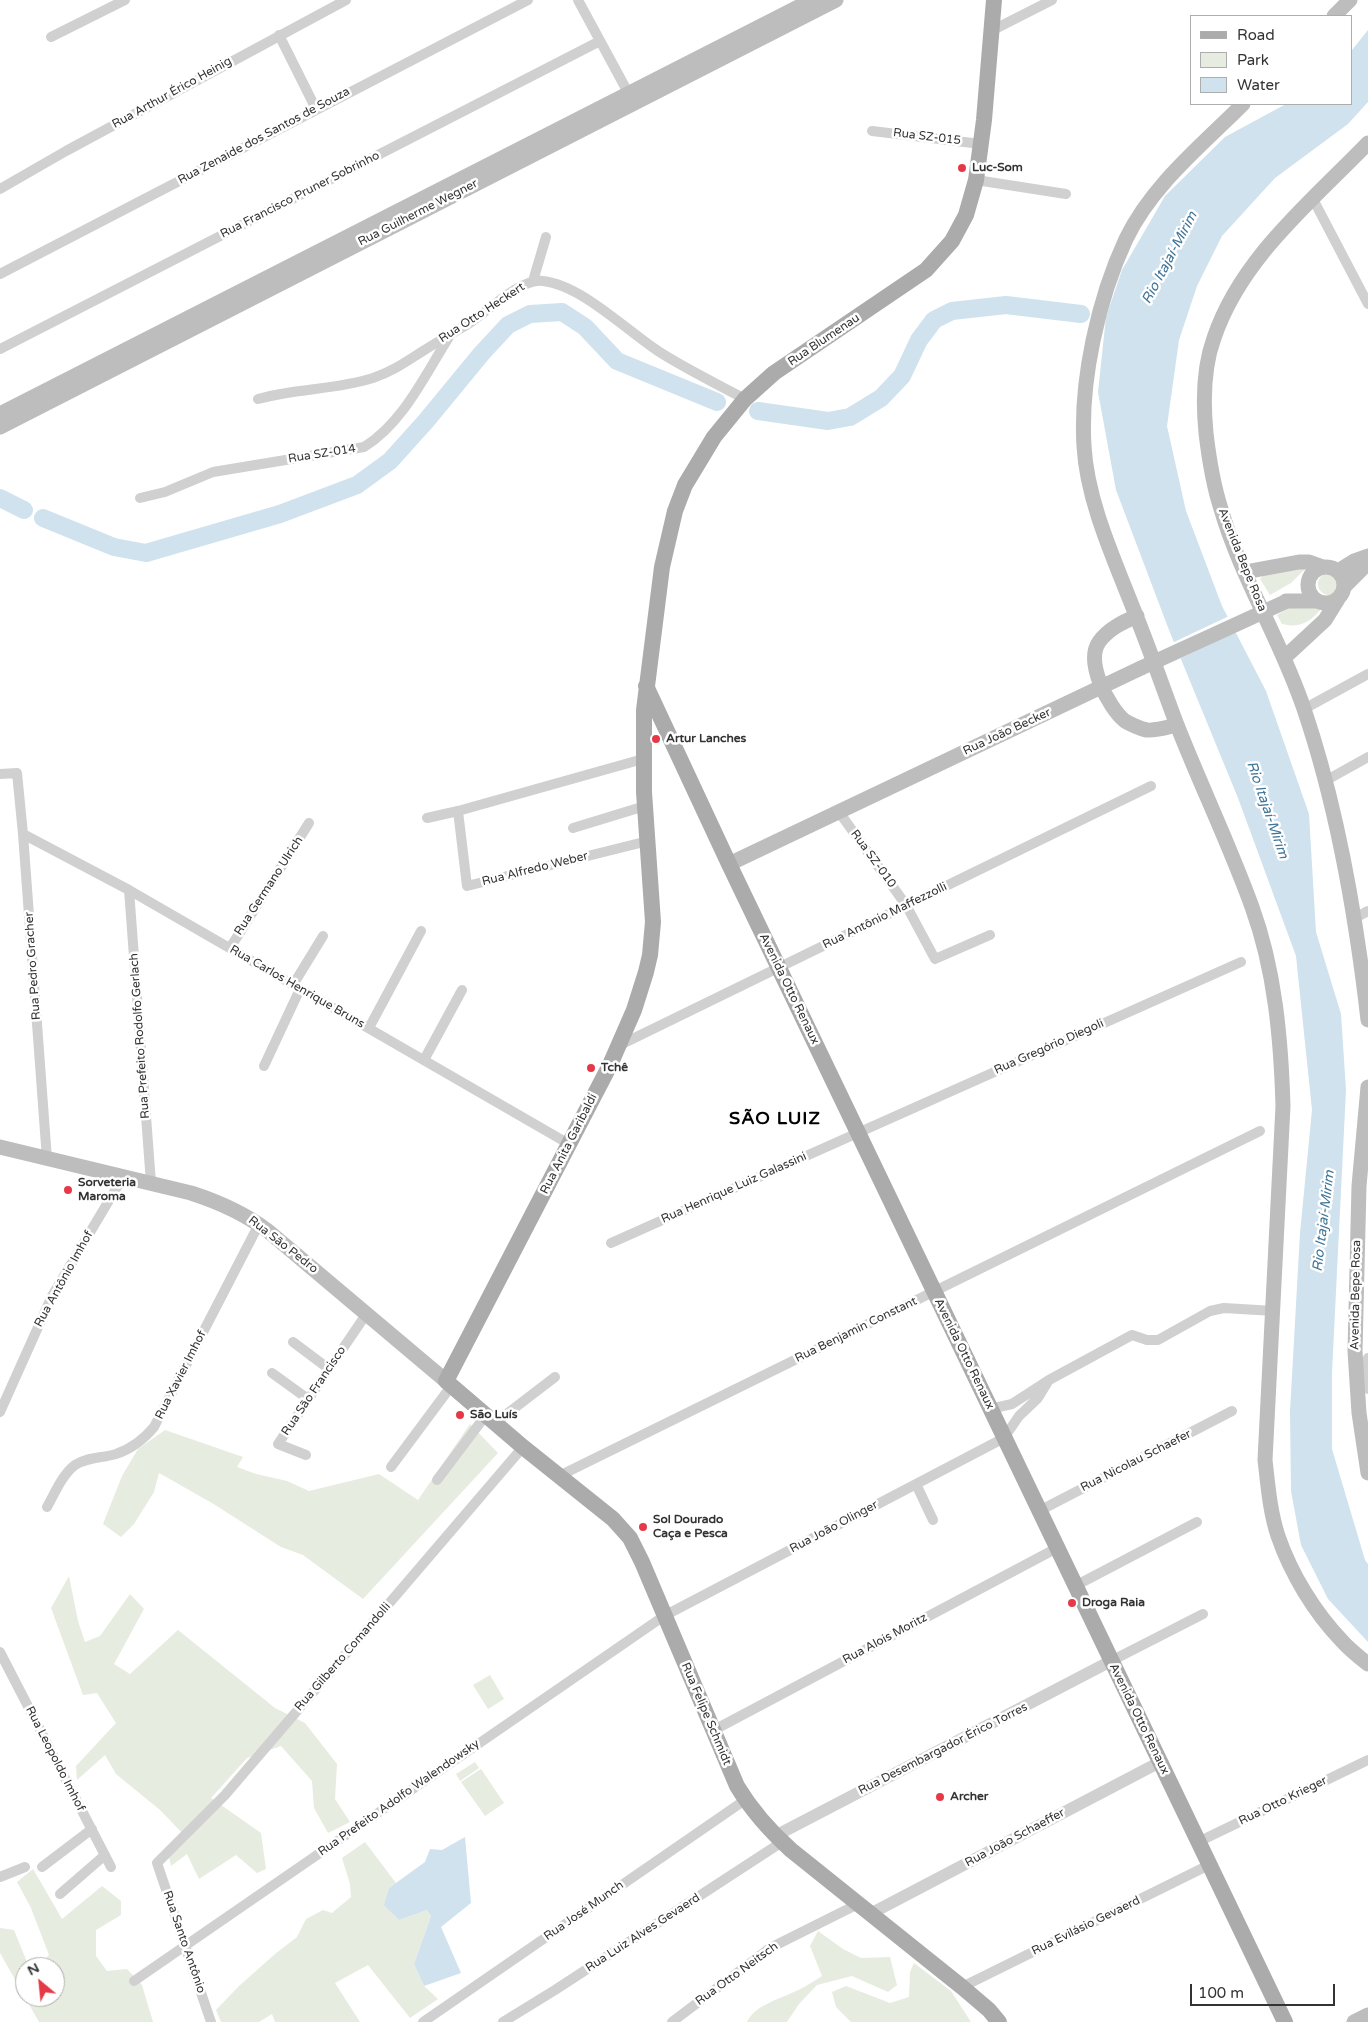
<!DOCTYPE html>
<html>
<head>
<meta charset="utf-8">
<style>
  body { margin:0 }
  #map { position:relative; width:1368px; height:2022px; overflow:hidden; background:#fff; font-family:"Varela Round",sans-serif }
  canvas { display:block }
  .legend { position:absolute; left:1190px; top:15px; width:162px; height:90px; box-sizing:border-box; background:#fff; border:1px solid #adadad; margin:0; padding:6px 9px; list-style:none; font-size:15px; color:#333 }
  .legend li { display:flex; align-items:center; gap:10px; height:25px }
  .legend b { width:25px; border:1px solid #adadad }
  .north { position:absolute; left:15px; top:1957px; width:50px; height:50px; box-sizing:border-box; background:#fff; border:1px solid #adadad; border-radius:50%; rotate:332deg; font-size:14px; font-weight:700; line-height:20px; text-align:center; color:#333 }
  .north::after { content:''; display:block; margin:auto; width:18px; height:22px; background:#e63946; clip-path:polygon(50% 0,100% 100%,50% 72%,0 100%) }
  .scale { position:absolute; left:1190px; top:1984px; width:145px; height:22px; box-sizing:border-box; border:2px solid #333; border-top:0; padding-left:6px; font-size:15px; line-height:18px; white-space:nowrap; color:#333; -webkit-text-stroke:4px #fff; paint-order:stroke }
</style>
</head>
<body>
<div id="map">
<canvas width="1368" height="2022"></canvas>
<ul class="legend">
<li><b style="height:6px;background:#ababab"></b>Road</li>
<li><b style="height:14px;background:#e6ecdf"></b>Park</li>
<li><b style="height:14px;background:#cfe2ee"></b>Water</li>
</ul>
<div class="north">N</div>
<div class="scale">100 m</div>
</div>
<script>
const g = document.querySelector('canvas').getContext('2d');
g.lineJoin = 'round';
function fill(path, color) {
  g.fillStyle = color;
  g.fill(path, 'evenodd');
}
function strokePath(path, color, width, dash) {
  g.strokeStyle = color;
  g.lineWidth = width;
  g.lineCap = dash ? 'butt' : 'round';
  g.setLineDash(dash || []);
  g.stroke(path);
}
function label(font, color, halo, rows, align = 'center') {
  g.font = font + ' "Varela Round",sans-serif';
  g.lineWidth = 5;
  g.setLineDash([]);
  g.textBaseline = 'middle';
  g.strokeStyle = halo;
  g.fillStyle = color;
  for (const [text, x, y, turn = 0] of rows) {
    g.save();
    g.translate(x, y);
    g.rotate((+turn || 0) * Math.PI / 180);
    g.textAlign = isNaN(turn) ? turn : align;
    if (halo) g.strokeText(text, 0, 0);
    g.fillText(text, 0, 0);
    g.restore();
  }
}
fill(new Path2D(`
  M1309 565 1291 583 1270 595 1260 579 1265 573Z
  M1318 584a11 11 0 1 1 22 0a11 11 0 1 1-22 0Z
  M1305 605 1324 606C1312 620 1302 629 1282 624L1277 615 1291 607Z
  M470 1424 498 1453 363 1599 303 1555 281 1547 212 1503 159 1473 154 1492 134 1524 121 1537 103 1524 122 1476 138 1449 165 1430 243 1457 237 1467 256 1474 287 1481 309 1491 379 1474 418 1500Z
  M69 1576 78 1621 85 1642 100 1636 130 1594 144 1609 114 1664 130 1674 178 1630 275 1708 305 1723 337 1764 335 1799 350 1822 328 1833 314 1808 312 1781 281 1746 247 1758 211 1798 261 1833 266 1869 257 1873 236 1855 199 1879 187 1854 171 1866 169 1857 188 1839 160 1810 116 1774 105 1755 77 1780 76 1766 116 1723 97 1693 83 1695 51 1608Z
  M490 1675 504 1699 488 1709 473 1685Z
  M475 1762 479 1768 460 1781 456 1774Z
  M481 1769 504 1803 485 1816 461 1782Z
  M365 1842 396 1883 389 1888 385 1905 399 1920 427 1910 431 1916 414 1964 424 1986 438 1999 410 2018 368 1965 335 1983 360 2022H275L272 2014 259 2022H221L216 2010 239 1986 275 1954 297 1937 306 1919 323 1910 332 1913 351 1897 350 1884 342 1858Z
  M33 1869 62 1919 102 1886 121 1901V1915L96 1930V1956L107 1971 127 1969 142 1985 153 2022H39L0 1953V1928L14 1930 29 1967H25V1997H55V1967H37L49 1955 31 1908 17 1882Z
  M818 1931 843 1949 861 1958 890 1957 897 1985 888 1992 852 1976 817 1985 799 2004 787 2022H747C754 2006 779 1999 794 1992 803 1988 813 1982 822 1976L810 1946Z
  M914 1963 951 1991 971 2022H851L836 2007 832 1992 846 1986 890 2003 909 1997 910 1972Z`), '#e6ecdf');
fill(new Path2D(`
  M1368 30V102L1348 124 1275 178 1222 236 1197 286 1179 340 1167 426 1186 511 1222 606 1266 691 1309 814 1316 932 1341 1014 1346 1090 1332 1372V1449L1365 1560 1368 1564V1642L1328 1599 1301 1545 1291 1491 1290 1411 1300 1233 1312 1110 1296 956 1238 798 1169 630 1116 490 1098 392 1106 317 1122 270 1165 196 1225 137 1286 104H1352V50Z
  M465 1837 471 1903 441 1927 461 1973 424 1986 414 1964 431 1916 427 1910 399 1920 384 1905 389 1888 425 1862 430 1849 442 1850Z`), '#cfe2ee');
fill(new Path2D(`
  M1229 616 1237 631 1179 659 1172 643Z`), '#fff');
strokePath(new Path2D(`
  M758 411 828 421 850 417 881 398 902 376 919 340 934 320 952 311 1006 305 1081 314
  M0 498 24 510
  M43 518 114 547 146 553 280 514 357 485 390 461 426 421 482 353 508 325 530 314 562 312 585 327 617 361 717 402`), '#cfe2ee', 18);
strokePath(new Path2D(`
  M578 0 631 98
  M991 31 1052 0
  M279 35 316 109
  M51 37 125 0
  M872 131 981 144
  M976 180 1066 194
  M0 189 66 151 346 0
  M1313 199 1368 304
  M0 274 528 0
  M533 281 546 237
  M0 349 600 41
  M258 399C296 388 336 390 373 378 392 372 407 361 423 351 437 342 451 334 465 326 486 314 519 278 543 281 581 285 626 330 658 351 686 369 715 383 745 399
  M140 498 165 492 213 472 364 447C403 423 425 375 449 337
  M1304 709 1368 674
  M0 774 17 773 23 834 47 1159
  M1325 781 1368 757
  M458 811 467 886 648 841
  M839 812 906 905 935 959 990 935
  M427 818 458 811 643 759
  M573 828 645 806
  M23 834 129 890 569 1144
  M129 890 151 1183
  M1355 918 1368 911
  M230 948 309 823
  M293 985 323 936
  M369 1028 421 931
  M620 1045 1151 786
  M424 1060 462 990
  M264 1066 300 989
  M611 1243 1241 962
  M293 1342 329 1369
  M1368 1358V1389
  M272 1373 308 1399
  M990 1409 1012 1404 1049 1380 1132 1335 1147 1340H1158L1210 1311 1224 1308 1274 1311
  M0 1412 52 1296 123 1177
  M495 1423 555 1377
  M306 1455 278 1444 367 1313
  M391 1467 452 1385
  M559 1476 1260 1131
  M437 1480 486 1415
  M916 1484 933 1520
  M47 1507C55 1493 62 1475 75 1465 87 1457 103 1458 116 1454 131 1449 144 1439 154 1427L259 1224
  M1039 1511 1232 1411
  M1075 1586 1197 1522
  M0 1652 111 1867
  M1111 1661 1203 1614
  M714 1730 1057 1548
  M1198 1842 1368 1760
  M42 1867 92 1829
  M0 1877 25 1867
  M60 1894 105 1855
  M134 1981 664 1616 1004 1438 1019 1416 1038 1398 1049 1380
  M962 1987 1209 1865
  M211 2022 157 1863 225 1795 523 1447
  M423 2022 745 1800
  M503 2022 555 1990 782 1842
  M672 2022 770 1948 858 1904`), '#d0d0d0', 10);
strokePath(new Path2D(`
  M775 1836 1111 1661
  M870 1914 1160 1762`), '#d0d0d0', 12);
strokePath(new Path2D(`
  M1334 16 1350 0
  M1243 104C1202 145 1152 185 1126 239 1098 299 1080 381 1084 446 1087 502 1115 561 1135 613 1150 650 1163 688 1177 725 1201 786 1230 846 1252 907 1275 970 1281 1039 1283 1106L1265 1460C1268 1486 1270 1512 1278 1536 1291 1574 1315 1613 1342 1641 1350 1650 1359 1657 1368 1664
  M1368 143C1311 202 1241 258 1214 338 1203 368 1203 402 1206 433 1209 459 1213 484 1221 509 1241 578 1281 640 1304 709 1338 809 1356 915 1368 1020
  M0 414 812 0
  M0 427 836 0
  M1308 585a18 18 0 1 1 36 0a18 18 0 1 1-36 0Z
  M1338 571 1354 561 1368 556
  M1245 572 1299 562H1309L1323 567
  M1345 586 1368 563
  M1286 601H1317
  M1137 616C1123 622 1108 629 1099 642 1085 662 1108 707 1125 721 1130 724 1141 729 1147 730 1156 731 1168 727 1177 725
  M1284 658 1325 620 1338 599
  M729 864 1141 668
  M1368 1087 1359 1186 1355 1351 1359 1413 1368 1473
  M0 1147 191 1193C219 1202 244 1213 268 1231L446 1381
  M1354 2022 1368 2015`), '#bdbdbd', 15);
strokePath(new Path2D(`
  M994 0 984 120 976 180 966 215 952 241 926 270 774 373 745 399 714 437 685 485 675 511 662 567 644 710V792L653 922 650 955 646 972 634 1010 610 1065 446 1381 523 1447 613 1519 630 1538 642 1562 737 1786C752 1811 770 1831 791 1850L962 1987 989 2010 999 2022
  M646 686 729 864 1285 2022`), '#ababab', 16);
strokePath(new Path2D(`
  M1141 668 1285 602`), '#bdbdbd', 15);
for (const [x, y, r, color] of [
  [962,168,5,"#e63946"],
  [656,739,5,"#e63946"],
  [591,1068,5,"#e63946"],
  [68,1190,5,"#e63946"],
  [460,1415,5,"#e63946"],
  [643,1527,5,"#e63946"],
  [1072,1603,5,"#e63946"],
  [940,1797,5,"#e63946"]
]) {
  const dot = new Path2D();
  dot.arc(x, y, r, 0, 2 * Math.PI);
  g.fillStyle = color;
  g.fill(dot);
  strokePath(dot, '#fff', 2);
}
label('12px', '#333', '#fff', [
  ["Rua Arthur Érico Heinig",172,93,-29],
  ["Rua Zenaide dos Santos de Souza",264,136,-28],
  ["Rua SZ-015",927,137,7],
  ["Rua Francisco Pruner Sobrinho",300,195,-27],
  ["Rua Guilherme Wegner",418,213,-27],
  ["Rua Otto Heckert",482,313,-33],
  ["Rua Blumenau",824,340,-34],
  ["Rua SZ-014",322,454,-9],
  ["Avenida Bepe Rosa",1242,560,68],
  ["Rua João Becker",1007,732,-25],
  ["Rua SZ-010",873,859,54],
  ["Rua Alfredo Weber",535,869,-14],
  ["Rua Germano Ulrich",269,886,-57],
  ["Rua Antônio Maffezzolli",885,916,-26],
  ["Rua Pedro Gracher",33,966,-94],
  ["Rua Carlos Henrique Bruns",297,987,30],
  ["Avenida Otto Renaux",789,989,64],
  ["Rua Prefeito Rodolfo Gerlach",140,1036,-94],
  ["Rua Gregório Diegoli",1049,1047,-24],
  ["Rua Anita Garibaldi",569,1144,-63],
  ["Rua Henrique Luiz Galassini",734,1188,-24],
  ["Rua São Pedro",283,1245,38],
  ["Rua Antônio Imhof",64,1279,-61],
  ["Avenida Bepe Rosa",1356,1295,-89],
  ["Rua Benjamin Constant",856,1330,-26],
  ["Avenida Otto Renaux",964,1354,64],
  ["Rua Xavier Imhof",181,1375,-63],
  ["Rua São Francisco",314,1391,-56],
  ["Rua Nicolau Schaefer",1136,1461,-27],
  ["Rua João Olinger",834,1527,-28],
  ["Rua Alois Moritz",885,1639,-28],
  ["Rua Gilberto Comandolli",343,1657,-49],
  ["Rua Felipe Schmidt",706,1714,67],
  ["Avenida Otto Renaux",1139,1719,64],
  ["Rua Desembargador Érico Torres",943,1749,-27],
  ["Rua Leopoldo Imhof",55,1759,63],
  ["Rua Prefeito Adolfo Walendowsky",399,1798,-35],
  ["Rua Otto Krieger",1283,1801,-26],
  ["Rua João Schaeffer",1015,1838,-28],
  ["Rua José Munch",584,1911,-35],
  ["Rua Evilásio Gevaerd",1086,1926,-26],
  ["Rua Luiz Alves Gevaerd",643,1933,-33],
  ["Rua Santo Antônio",184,1942,71],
  ["Rua Otto Neitsch",737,1974,-36]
]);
label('bold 12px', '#333', '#fff', [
  ["Luc-Som",972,168],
  ["Artur Lanches",666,739],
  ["Tchê",601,1068],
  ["Sorveteria",78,1183],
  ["Maroma",78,1197],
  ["São Luís",470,1415],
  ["Sol Dourado",653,1520],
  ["Caça e Pesca",653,1534],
  ["Droga Raia",1082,1603],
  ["Archer",950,1797]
], 'left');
label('italic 14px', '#3f7597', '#fff', [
  ["Rio Itajaí-Mirim",1170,258,-62],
  ["Rio Itajaí-Mirim",1267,810,71],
  ["Rio Itajaí-Mirim",1324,1221,-83]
]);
g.letterSpacing = '1px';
label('bold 18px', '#000', '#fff', [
  ["SÃO LUIZ",775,1119]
]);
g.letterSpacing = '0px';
</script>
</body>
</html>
